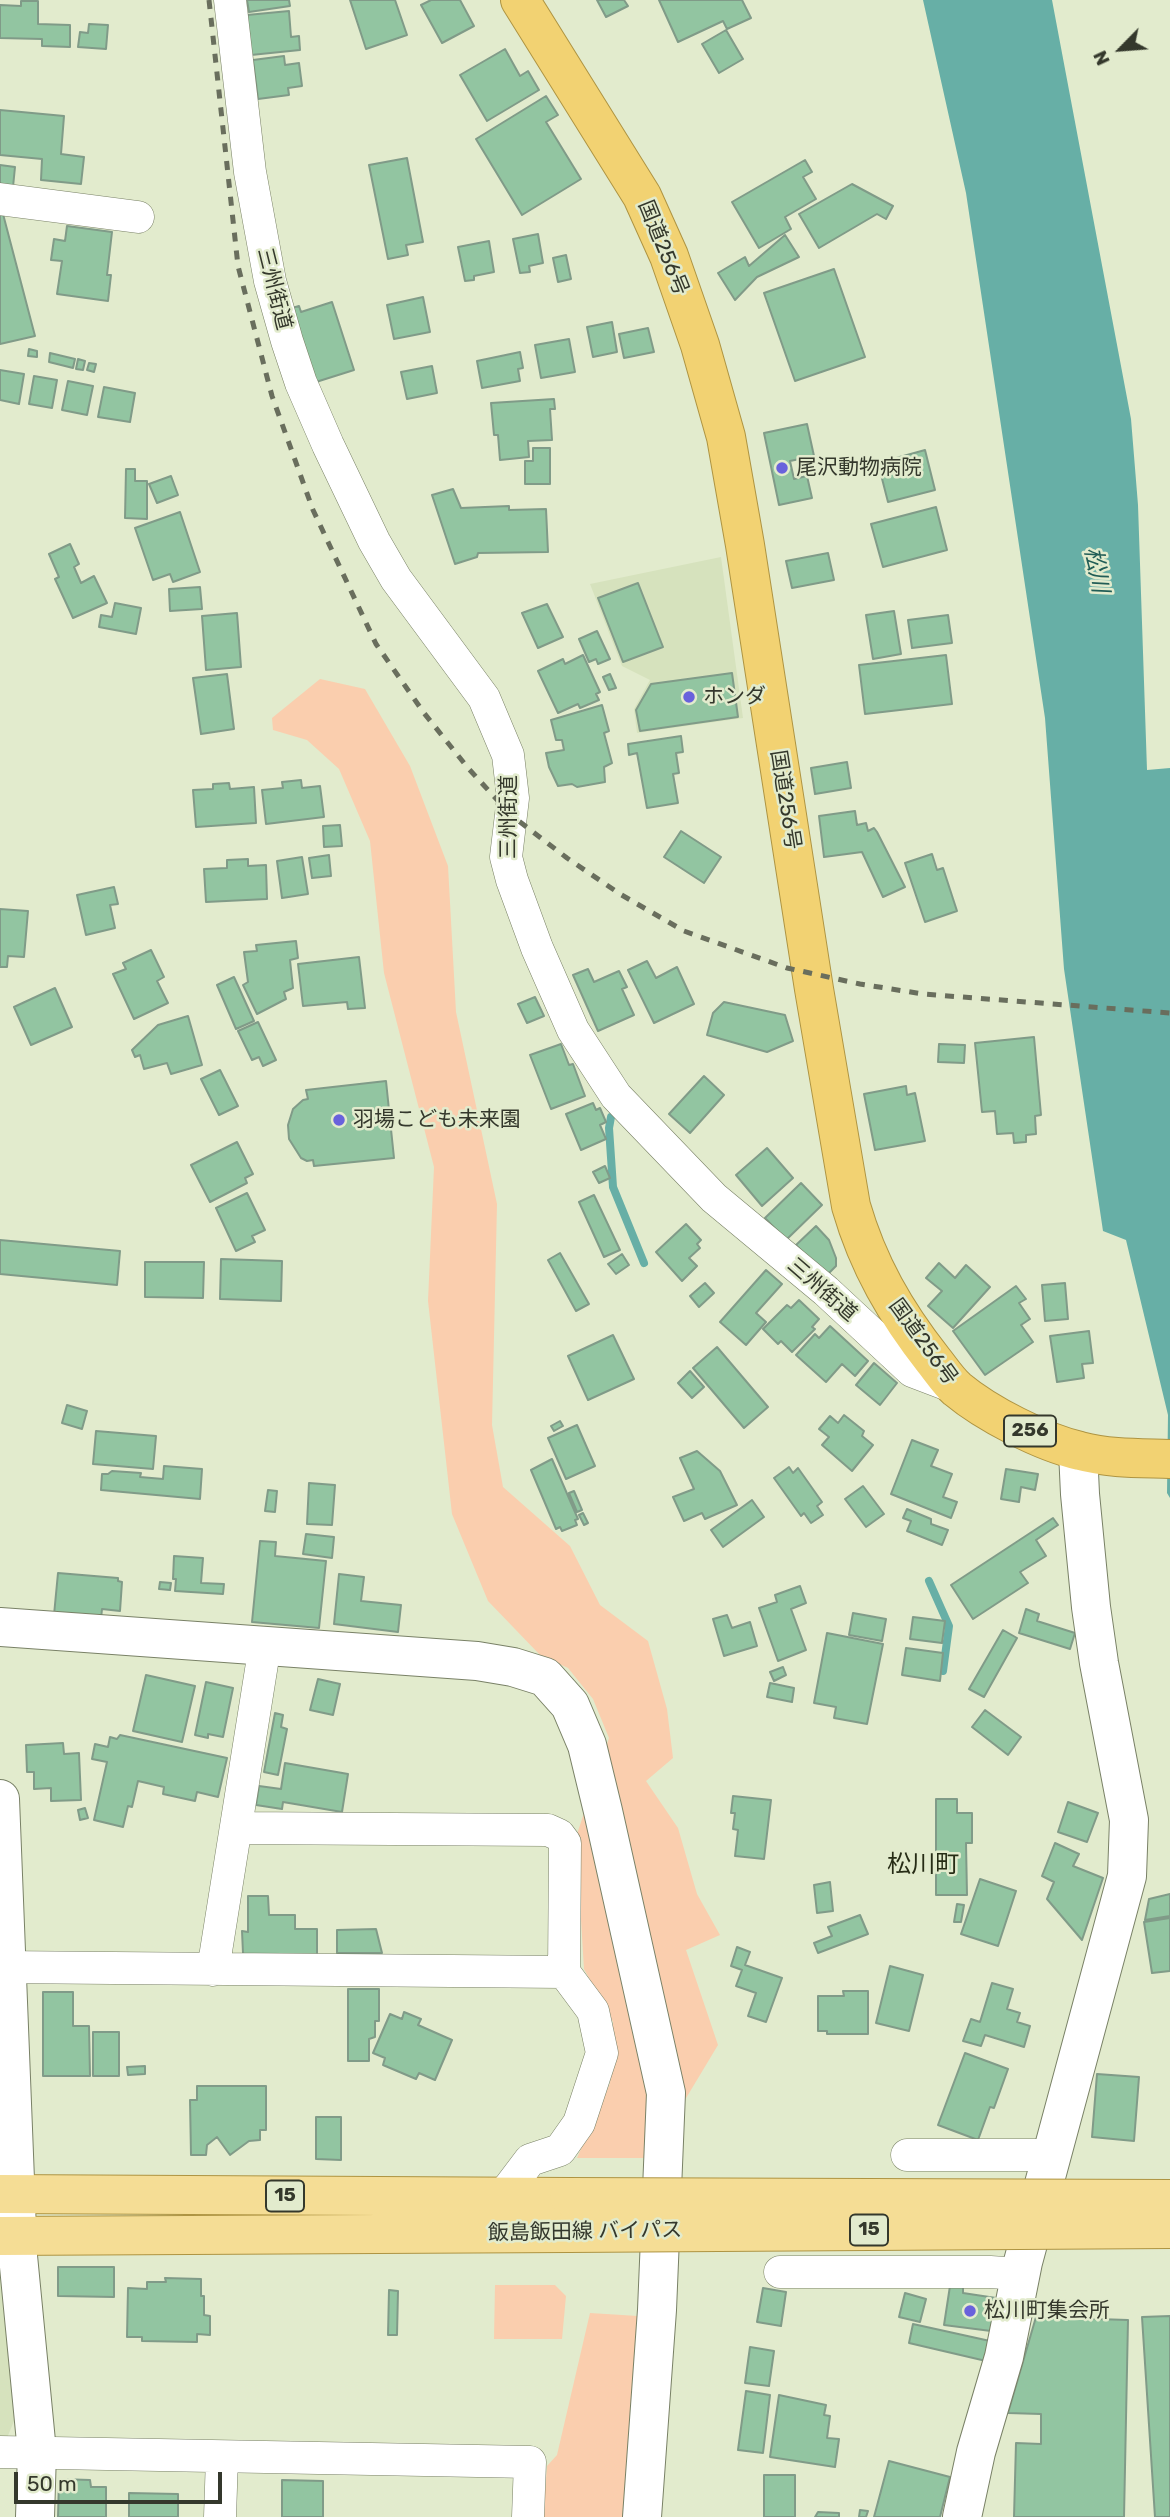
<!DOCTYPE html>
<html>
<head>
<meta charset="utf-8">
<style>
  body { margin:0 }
  #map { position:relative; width:1170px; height:2517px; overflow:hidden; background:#e2ebcd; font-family:Rubik,sans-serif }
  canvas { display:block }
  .north { position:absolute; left:1086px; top:14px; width:70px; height:70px; -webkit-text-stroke:5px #e2ebcd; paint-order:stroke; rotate:245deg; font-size:19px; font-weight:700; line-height:28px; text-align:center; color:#34382c }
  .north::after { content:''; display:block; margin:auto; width:24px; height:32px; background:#34382c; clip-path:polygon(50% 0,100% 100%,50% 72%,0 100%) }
  .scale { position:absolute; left:14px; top:2472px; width:208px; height:32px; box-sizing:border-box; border:4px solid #34382c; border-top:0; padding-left:9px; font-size:21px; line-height:24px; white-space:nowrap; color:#34382c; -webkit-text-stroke:5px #e2ebcd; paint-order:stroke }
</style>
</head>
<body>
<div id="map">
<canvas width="1170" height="2517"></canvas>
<div class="north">N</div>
<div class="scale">50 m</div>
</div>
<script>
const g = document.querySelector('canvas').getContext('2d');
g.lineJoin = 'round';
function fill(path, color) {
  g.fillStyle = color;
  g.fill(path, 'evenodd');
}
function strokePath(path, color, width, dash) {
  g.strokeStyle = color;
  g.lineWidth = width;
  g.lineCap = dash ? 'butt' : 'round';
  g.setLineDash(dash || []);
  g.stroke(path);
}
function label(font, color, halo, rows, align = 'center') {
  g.font = font + ' Rubik,"Noto Sans JP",sans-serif';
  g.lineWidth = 5;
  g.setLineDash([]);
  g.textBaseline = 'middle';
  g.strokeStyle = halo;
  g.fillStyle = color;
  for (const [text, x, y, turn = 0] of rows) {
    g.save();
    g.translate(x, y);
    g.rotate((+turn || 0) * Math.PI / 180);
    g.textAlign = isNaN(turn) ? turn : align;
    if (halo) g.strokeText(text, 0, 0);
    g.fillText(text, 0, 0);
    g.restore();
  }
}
fill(new Path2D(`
  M721 557 743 718 637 733 634 709 650 680 622 666 590 584Z
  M0 2276 7 2284 14 2421 7 2438H0Z`), '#d6e2bd');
fill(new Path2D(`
  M320 679 365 689 410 766 448 866 456 1012 497 1204 492 1425 503 1487 570 1546 600 1605 648 1641 667 1709 673 1758 646 1781 678 1828 697 1894 720 1935 686 1950 718 2045 650 2158H577L610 2083 613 2022 584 1969 576 1837 609 1738 593 1699 568 1668 540 1655 488 1601 452 1514 428 1301 434 1167 384 973 370 841 339 769 307 740 273 730 272 718Z
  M495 2285H555L566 2296 562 2339H494Z
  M590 2313 638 2316 630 2517H543L547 2466 557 2455Z`), '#faceae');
fill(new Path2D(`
  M923 0H1052L1131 419 1138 505 1147 770 1170 768V1498L1167 1493 1168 1415 1126 1240 1103 1231 1064 969 1045 718 966 193Z`), '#67afa6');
strokePath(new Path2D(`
  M611 1117 609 1128 613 1187 644 1263
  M929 1581 949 1626 943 1671`), '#67afa6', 8);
const building = new Path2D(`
  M247 0H289L290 6 249 12Z
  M350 0H395L407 35 366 49Z
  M431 0H460L474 26 442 43 421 5Z
  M597 0H624L628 6 606 17Z
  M659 0H742L751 18 727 29 723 21 678 42Z
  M21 1H38V24L70 25V47L42 46V39L0 38V5L21 6Z
  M289 11 291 37 299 36 300 50 251 55 247 15Z
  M89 24 108 25 106 49 78 47 80 32 88 33Z
  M726 30 743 59 719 73 702 44Z
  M505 49 520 76 528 71 539 90 487 121 460 75Z
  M284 56 285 65 299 63 302 86 288 88 289 95 258 99 253 60Z
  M546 96 558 115 546 122 581 179 522 215 476 139Z
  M0 110 64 116 61 154 84 157 81 184 41 180 42 159 0 155Z
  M407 158 423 242 406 245 408 255 388 259 369 165Z
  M805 160 812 172 803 177 816 199 785 217 791 229 759 248 732 202Z
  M0 165 15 167 13 187 0 186Z
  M852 184 893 206 886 219 877 214 819 248 799 214Z
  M3 214 35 336 0 344V215Z
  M67 226 112 232 107 275H111L108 301 57 294 62 261 51 260 54 239 65 241Z
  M538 234 543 263 529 266 530 272 520 273 513 239Z
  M785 235 799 257 757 277 735 300 718 273 745 257 749 266Z
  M489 241 494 272 474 276V280L465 281 458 247Z
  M566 255 571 279 558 282 553 258Z
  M834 269 865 357 795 381 764 293Z
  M423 297 430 332 394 339 387 305Z
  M332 302 354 370 316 382 292 308 299 306 301 312Z
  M612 322 617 352 593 357 587 327Z
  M648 328 654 352 624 358 619 334Z
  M569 339 575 372 541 378 535 345Z
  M29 349 37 351V357L28 356Z
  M520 352 523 368 518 369 520 381 482 388 477 361Z
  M50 353 75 359 73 368 49 362Z
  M78 359 85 361 83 370 76 369Z
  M89 363 96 364 94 372 87 370Z
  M432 366 437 393 407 399 401 372Z
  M0 370 24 374 19 404 0 400Z
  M34 376 57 380 52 408 29 404Z
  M68 381 93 386 87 415 62 410Z
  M104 387 135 393 130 422 98 417Z
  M554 399 555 409H550L552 440 528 441 529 457 500 460 498 435H494L491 403Z
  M807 424 814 456 790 461 794 479 807 476 812 498 779 505 764 433Z
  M533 448H550V484H525V461H533Z
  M925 450 935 490 888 502 878 463Z
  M126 469H135V481H147V519L125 518Z
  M171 476 178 495 157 503 149 484Z
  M453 489 461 508 509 506V510L546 509 548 552 478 553 477 557 455 564 432 495Z
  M936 507 947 550 883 567 871 524Z
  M180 512 200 572 173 582 170 574 153 580 135 528Z
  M70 544 79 564 74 567 81 583 94 576 107 603 73 618 55 579 59 577 49 554Z
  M828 553 834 580 792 588 786 561Z
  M638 583 663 647 623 662 598 598Z
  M200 587 202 609 170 611 169 589Z
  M115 603 141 608 136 634 99 627 101 615 112 617Z
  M547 604 563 637 538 648 522 613Z
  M894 611 901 654 873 659 866 615Z
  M237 613 241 667 206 670 202 616Z
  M948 615 952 643 912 648 908 620Z
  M597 631 610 659 598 664 596 659 589 662 579 639Z
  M583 655 600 692 596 694 599 700 580 708 578 704 558 713 538 671 563 659 565 664Z
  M946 655 952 704 865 714 859 665Z
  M732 673 738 717 640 731 636 710 651 684Z
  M227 674 234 729 201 734 193 678Z
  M610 674 616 688 609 690 603 677Z
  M602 705 609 731 604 733 612 763 604 767 605 782 577 787 572 784 558 786 549 767 546 753 564 750 562 740H556L551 720Z
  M681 736 683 752 676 753 679 773 673 774 678 803 647 808 637 753 629 755 628 744Z
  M847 762 851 788 815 794 811 768Z
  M301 780 302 788 320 786 324 817 266 824 262 790 283 788 282 782Z
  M229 783 230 789 254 787 256 823 196 827 193 790 213 789V784Z
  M855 811 857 825 866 823 868 831 874 828 877 832 905 887 883 897 862 852 824 857 819 816Z
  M340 825 342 846 324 847 323 826Z
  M681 831 721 857 704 883 664 857Z
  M932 854 937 870 943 868 957 911 925 922 905 863Z
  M329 855 331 876 312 878 309 858Z
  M302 857 308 894 282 898 277 861Z
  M248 859V866L266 865 267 899 206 902 204 869 227 868V860Z
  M114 887 118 904 110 905 115 928 86 935 77 895Z
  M0 909 28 911 24 957 8 956 7 967H0Z
  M296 941 298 958 290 960 293 988 284 992 286 999 257 1014 243 985 248 982 244 952 257 951 256 945Z
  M151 950 164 977 157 981 168 1003 134 1019 113 974 126 969 123 963Z
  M359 957 365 1008 348 1009 347 1002 303 1006 298 964Z
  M647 961 656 978 677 967 694 1004 654 1023 628 970Z
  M588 969 594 982 619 971 627 987 622 989 634 1015 598 1031 573 975Z
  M234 977 254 1021 236 1029 217 985Z
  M55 988 72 1027 31 1045 14 1007Z
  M535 997 544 1016 527 1023 518 1004Z
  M724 1002 785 1015 793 1041 767 1052 707 1035 713 1013Z
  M188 1016 202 1065 171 1074 167 1063 144 1069 140 1055 135 1057 132 1050 158 1025Z
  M258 1022 276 1060 263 1066 259 1057 252 1060 238 1031Z
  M1034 1037 1041 1115 1035 1116 1036 1134 1026 1135V1142L1014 1143 1013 1133 997 1134 995 1111 982 1112 975 1043Z
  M561 1044 569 1065 573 1064 585 1096 551 1109 530 1055Z
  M939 1044 965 1045 964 1063 938 1062Z
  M220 1070 238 1106 219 1115 201 1079Z
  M704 1076 724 1095 690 1133 669 1114Z
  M386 1081 394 1158 314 1166 313 1160 307 1161 301 1158 289 1139 288 1125 293 1109 303 1100 308 1099 306 1090Z
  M906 1086 907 1095 915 1093 925 1141 875 1150 864 1094Z
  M593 1103 596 1110 600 1108 606 1122 600 1125 606 1139 581 1150 566 1114Z
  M237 1142 253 1174 245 1178 247 1183 210 1202 191 1165Z
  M767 1148 793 1178 762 1206 736 1175Z
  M605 1166 610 1178 599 1183 593 1172Z
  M801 1183 822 1205 786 1240 765 1218Z
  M247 1193 265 1230 252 1236 255 1242 236 1251 216 1208Z
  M594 1195 620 1250 604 1257 579 1202Z
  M686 1224 701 1240 697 1244 700 1248 689 1258 697 1266 682 1281 656 1252Z
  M816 1226 829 1240 836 1258V1266L826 1276 796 1245Z
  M0 1240 120 1251 117 1285 0 1274Z
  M560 1253 589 1304 576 1311 548 1260Z
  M622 1254 629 1265 616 1274 608 1264Z
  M221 1259 282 1261 281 1301 220 1299Z
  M145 1262H204L203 1298 145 1297Z
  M939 1263 955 1278 966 1265 990 1287 953 1328 928 1306 942 1291 926 1278Z
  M766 1270 782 1284 756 1313 766 1322 746 1345 720 1322Z
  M705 1283 714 1293 699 1307 690 1296Z
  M1065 1283 1068 1319 1045 1321 1042 1285Z
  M1016 1286 1026 1299 1019 1303 1030 1319 1021 1325 1033 1342 985 1375 953 1331Z
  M799 1300 819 1319 812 1327 815 1329 792 1352 781 1341 778 1344 763 1329 787 1305 791 1308Z
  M830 1326 868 1361 855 1376 842 1364 826 1382 796 1355 815 1334 819 1338Z
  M1089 1331 1093 1363 1082 1364 1084 1378 1057 1382 1050 1336Z
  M613 1335 634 1379 588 1400 568 1356Z
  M717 1347 768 1407 744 1428 693 1368Z
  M874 1363 897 1383 880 1405 856 1385Z
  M690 1371 704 1387 692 1398 678 1383Z
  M67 1405 87 1411 82 1429 62 1423Z
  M844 1415 864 1431 862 1436 873 1445 852 1471 822 1445 829 1437 819 1429 830 1416 838 1423Z
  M560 1421 563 1426 554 1431 551 1426Z
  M577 1425 595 1466 566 1479 548 1438Z
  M96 1431 156 1436 153 1469 93 1464Z
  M912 1440 938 1450 931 1466 952 1474 943 1497 957 1502 951 1518 891 1494Z
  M697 1451 720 1471 737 1505 705 1519 702 1513 684 1521 673 1497 694 1489 680 1458Z
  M552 1459 578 1519 575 1520 577 1525 562 1531 560 1527 556 1529 531 1470Z
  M164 1466 202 1469 200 1499 101 1490 102 1474H108L112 1471 141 1473 140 1477 163 1479Z
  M789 1467 793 1473 798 1468 822 1502 817 1506 823 1515 811 1523 804 1513 801 1516 774 1478Z
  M1006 1469 1038 1474 1035 1490 1021 1487 1019 1502 1001 1499Z
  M309 1483 335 1485 332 1525 307 1524Z
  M863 1486 884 1514 866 1527 845 1499Z
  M268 1490 277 1491 275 1512 265 1511Z
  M574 1491 582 1510 577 1512 569 1493Z
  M752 1500 764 1517 723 1547 711 1530Z
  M907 1509 931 1519V1524L948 1530 942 1545 907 1531 911 1521 903 1518Z
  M583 1513 588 1523 584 1525 579 1515Z
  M1053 1518 1058 1525 1036 1540 1046 1556 1020 1572 1028 1583 973 1619 951 1585Z
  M306 1534 334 1537 332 1558 303 1554Z
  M260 1541 276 1542 275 1556 326 1561 319 1628 252 1622Z
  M174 1556 203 1558 201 1583 224 1584 223 1594 175 1591 176 1579H173Z
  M58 1573 118 1578V1581L122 1582 120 1611 102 1609 101 1619 54 1615Z
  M339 1574 364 1577 361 1601 401 1605 398 1632 334 1624Z
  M160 1582 171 1583 170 1590 159 1589Z
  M800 1586 806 1603 791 1609 806 1650 778 1661 759 1608 777 1602 775 1595Z
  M1026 1609 1039 1614 1037 1621 1075 1633 1070 1649 1019 1633Z
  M853 1613 886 1619 882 1641 849 1635Z
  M727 1615 732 1628 750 1622 757 1646 724 1656 713 1619Z
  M913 1617 945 1621 942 1643 910 1639Z
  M1003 1630 1017 1638 984 1697 969 1689Z
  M827 1633 883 1644 867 1724 834 1718 836 1707 814 1703Z
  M906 1648 943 1653 940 1681 902 1675Z
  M783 1667 786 1675 774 1681 770 1672Z
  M146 1675 195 1686 182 1742 133 1731Z
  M318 1679 340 1684 333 1715 310 1710Z
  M206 1682 233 1688 223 1737 208 1734V1738L195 1735Z
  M770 1683 794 1688 792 1702 767 1697Z
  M985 1710 1021 1737 1008 1755 972 1727Z
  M275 1713 283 1715 281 1727 287 1729 278 1775 264 1772Z
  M120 1735 227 1758 218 1797 197 1792 195 1801 163 1794 164 1787 138 1781 132 1807 128 1806 123 1827 94 1820 107 1762 92 1759 95 1744 108 1747 110 1737 117 1739Z
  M63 1743 64 1754 79 1753 81 1800 51 1801V1788L34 1789V1772H27L26 1745Z
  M285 1763 348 1774 342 1812 283 1802 282 1809 256 1805 259 1786 281 1789Z
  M733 1796 771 1800 764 1859 735 1856 738 1830 733 1829 735 1813H731Z
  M936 1799H957V1813H972V1843H966L967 1895H936Z
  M1068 1802 1098 1813 1087 1842 1058 1832Z
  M85 1808 88 1818 80 1820 78 1810Z
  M1055 1843 1079 1854 1073 1866 1103 1878 1082 1940 1047 1899 1054 1882 1042 1876Z
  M980 1879 1016 1891 998 1946 961 1934Z
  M830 1882 833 1911 817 1913 814 1885Z
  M1170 1894V1916L1145 1920 1149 1899Z
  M248 1896H268L269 1915H295V1929H317V1955L246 1956 243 1953 242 1931 248 1932Z
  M957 1904 964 1905 961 1922H954Z
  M860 1915 868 1934 818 1953 814 1943 832 1936 828 1927Z
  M1170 1918V1971L1152 1973 1144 1922Z
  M376 1929 382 1953H337V1930Z
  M737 1947 750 1952 745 1965 782 1978 766 2022 748 2016 756 1993 736 1986 742 1970 731 1966Z
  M890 1966 923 1975 909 2031 876 2023Z
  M992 1983 1013 1989 1007 2009 1020 2013 1017 2022 1030 2026 1024 2047 985 2035 981 2046 963 2041 971 2019 980 2022Z
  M348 1989H379V2021H375V2037L369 2039V2061H348Z
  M843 1991H868V2034H827V2031H818V1996H844Z
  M43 1992H73V2026H89L90 2076H43Z
  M404 2012 421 2019 418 2025 452 2040 435 2080 419 2073 416 2079 383 2065 385 2058 373 2053 390 2014 402 2019Z
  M93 2032H119V2076H93Z
  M965 2053 1008 2069 994 2108 990 2107 978 2140 938 2125Z
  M145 2066V2074L128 2075 127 2067Z
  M1097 2074 1139 2077 1134 2141 1092 2137Z
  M197 2086H266V2130H260V2140L249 2141 230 2155 217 2137 207 2145 206 2155H191L190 2100H197Z
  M316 2117H341V2160L316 2159Z
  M58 2267H114V2297L58 2296Z
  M165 2278 201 2279V2296H204V2315L210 2316V2335L197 2334V2342L142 2341V2337H127L128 2288 147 2289V2282H166Z
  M950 2286 963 2287V2293L996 2298 991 2331 944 2325Z
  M763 2288 786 2292 781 2326 757 2322Z
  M389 2290 398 2291 397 2335H388Z
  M905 2293 926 2299 920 2322 899 2317Z
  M1170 2316V2517H1155L1142 2317Z
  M1036 2317 1128 2320 1124 2517H1014L1016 2443 1041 2444V2414L1008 2413Z
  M913 2324 990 2341 986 2361 909 2343Z
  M750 2347 774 2351 769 2386 745 2383Z
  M746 2391 770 2395 763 2453 738 2450Z
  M779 2395 826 2405 824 2415 830 2416 827 2438 839 2439 835 2467 770 2457Z
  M889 2461 950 2477 940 2517H874Z
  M764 2475H795V2517H764Z
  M59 2479 90 2480 91 2487H106V2517H58Z
  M282 2480 323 2481V2517H282Z
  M129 2493 178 2494V2517H129Z
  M860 2510 868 2511 866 2517H859Z
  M818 2512 839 2513V2517H815Z`);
fill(building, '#92c5a1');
strokePath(building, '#809b88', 2);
const minor = new Path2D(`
  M230 0 250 172 270 281 287 341 301 383 328 445 374 541 396 579 484 698 508 755 513 798 506 857 512 880 537 948 573 1030 616 1096 714 1198 826 1291 912 1371 954 1387
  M0 199 138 217
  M237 1828 548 1830 559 1835 565 1843 564 1972
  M0 1967 564 1972 593 2011 602 2053 579 2123 560 2150 530 2160 502 2197
  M213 1970 265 1645
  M907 2155H1051
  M780 2272H990L1020 2274
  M0 2452 530 2462 528 2517
  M220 2517 222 2457`);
const tertiary = new Path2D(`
  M0 1627 477 1661 513 1667 545 1677 570 1705 587 1745 603 1811 666 2093 657 2310 642 2517
  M0 1799 18 2256 37 2452 35 2517
  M962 2517 976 2452 1004 2357 1023 2262 1127 1876 1129 1820 1099 1663 1091 1607 1080 1494 1078 1451`);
const primary = new Path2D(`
  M0 2194 569 2197
  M0 2236 568 2233`);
const trunk = new Path2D(`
  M520 0 642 196 669 256 700 345 726 437 745 545 814 989 851 1206C868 1265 896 1313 933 1360 941 1370 948 1381 957 1389 987 1414 1042 1442 1080 1451 1110 1459 1140 1458 1170 1459`);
strokePath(minor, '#798166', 33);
strokePath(tertiary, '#798166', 40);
strokePath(primary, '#ae9442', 40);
strokePath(trunk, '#ae9442', 40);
strokePath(minor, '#fff', 32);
strokePath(tertiary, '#fff', 38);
strokePath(primary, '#f5dd95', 38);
strokePath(trunk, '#f2d272', 38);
strokePath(new Path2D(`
  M209 0 238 266 272 396 313 510 376 644 424 713 468 768 511 815 567 858 620 894 684 931 787 968 860 984 923 994 1170 1013`), '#696e5d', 5, [9, 9]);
const primaryBridge = new Path2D(`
  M569 2197 1170 2199
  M568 2233 1170 2229`);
strokePath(primaryBridge, '#ae9442', 40, []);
strokePath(primaryBridge, '#f5dd95', 38);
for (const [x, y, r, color] of [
  [782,468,7,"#6962dc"],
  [689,697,7,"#6962dc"],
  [339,1120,7,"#6962dc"],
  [970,2311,7,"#6962dc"]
]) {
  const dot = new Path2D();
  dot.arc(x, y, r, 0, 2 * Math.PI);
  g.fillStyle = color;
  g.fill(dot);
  strokePath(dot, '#e2ebcd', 2.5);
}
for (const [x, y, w] of [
  [1030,1431,52],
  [285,2196,38],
  [869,2230,38]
]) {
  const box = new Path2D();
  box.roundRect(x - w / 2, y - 15.5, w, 31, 5);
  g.fillStyle = '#e2ebcd';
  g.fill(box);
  strokePath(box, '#34382c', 2);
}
label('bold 19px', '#34382c', null, [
  ["256",1030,1431],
  ["15",285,2196],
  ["15",869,2230]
]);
label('21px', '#34382c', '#e2ebcd', [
  ["国道256号",663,248,68],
  ["三州街道",274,289,76],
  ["国道256号",785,800,81],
  ["三州街道",509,817,-90],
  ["三州街道",822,1290,41],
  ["国道256号",923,1342,54],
  ["飯島飯田線 バイパス",585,2232,-1]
]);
label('21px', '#34382c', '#e2ebcd', [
  ["尾沢動物病院",796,468],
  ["ホンダ",703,697],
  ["羽場こども未来園",353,1120],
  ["松川町集会所",984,2311]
], 'left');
label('italic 23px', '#215d56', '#e2ebcd', [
  ["松川",1096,570,79]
]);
label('24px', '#262c15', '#e2ebcd', [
  ["松川町",923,1865]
]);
</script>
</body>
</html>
